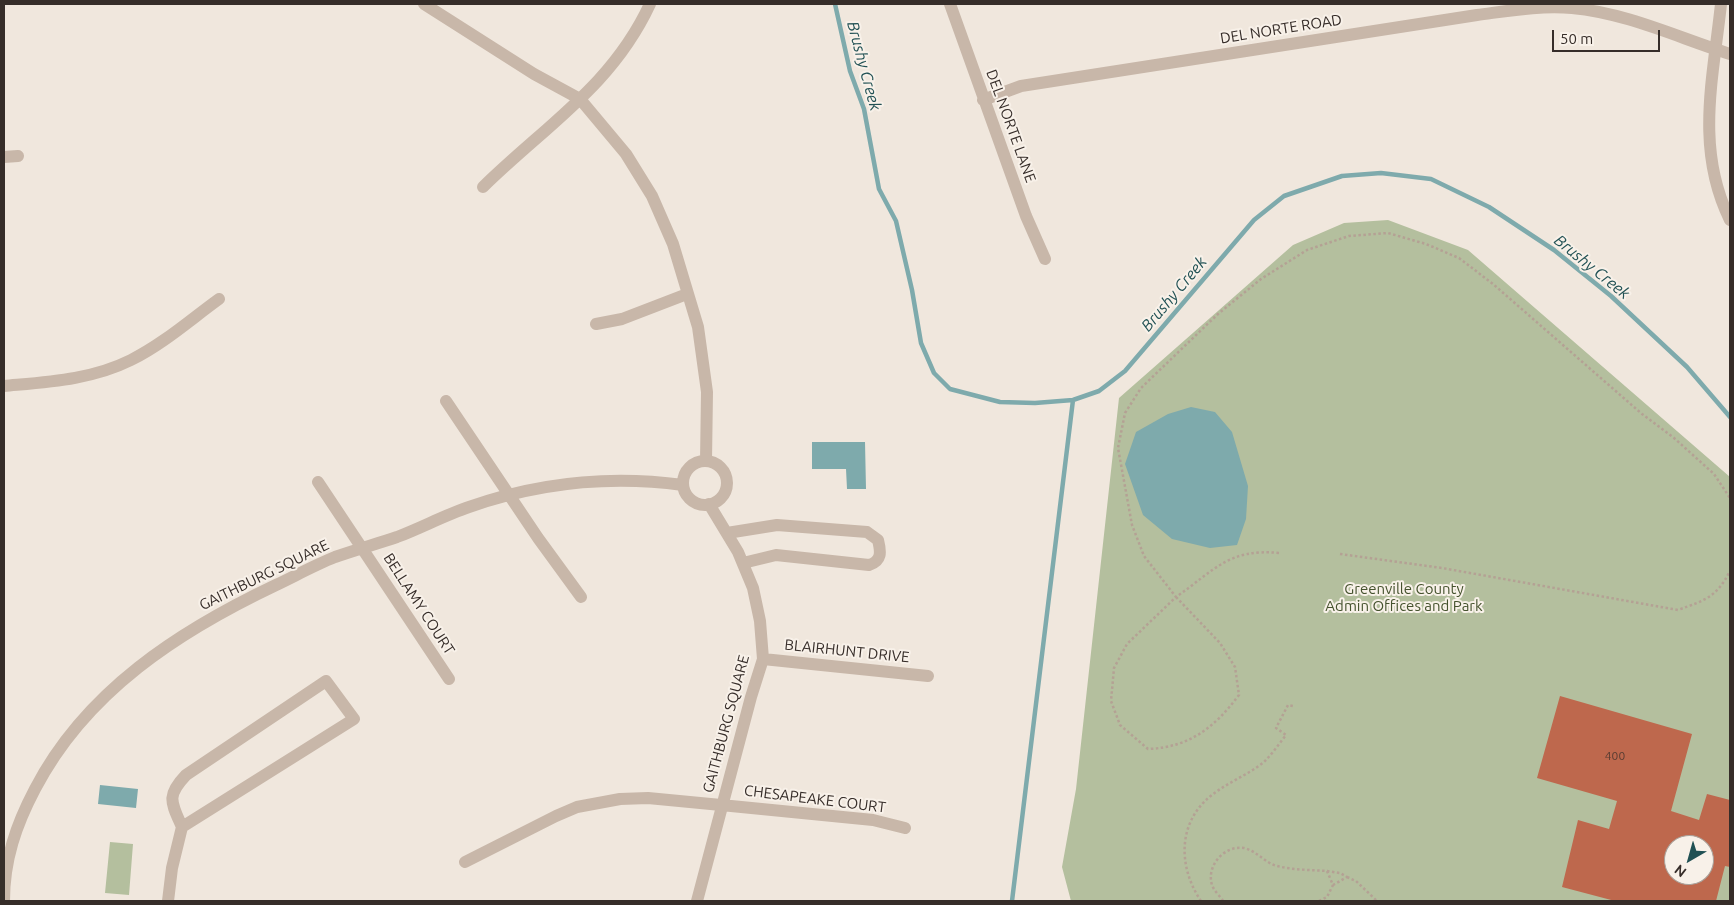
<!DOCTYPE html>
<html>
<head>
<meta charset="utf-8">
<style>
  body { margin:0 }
  #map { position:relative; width:1734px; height:905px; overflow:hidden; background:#f0e7dd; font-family:Ubuntu,sans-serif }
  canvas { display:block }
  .frame { position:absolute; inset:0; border:5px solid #362d29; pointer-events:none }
  .north { position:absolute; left:1664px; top:835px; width:50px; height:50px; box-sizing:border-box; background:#f8f1e9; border:1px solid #aaa39c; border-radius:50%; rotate:218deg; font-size:14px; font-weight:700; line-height:20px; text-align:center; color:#362d29 }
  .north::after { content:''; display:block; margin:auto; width:18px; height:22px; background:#215154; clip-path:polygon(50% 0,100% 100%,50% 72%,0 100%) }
  .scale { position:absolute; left:1552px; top:30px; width:108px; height:22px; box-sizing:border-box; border:2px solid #362d29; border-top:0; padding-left:6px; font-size:15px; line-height:18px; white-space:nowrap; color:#362d29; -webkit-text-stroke:4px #f8f1e9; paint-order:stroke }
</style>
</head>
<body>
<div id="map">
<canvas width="1734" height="905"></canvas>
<div class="frame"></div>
<div class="north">N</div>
<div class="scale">50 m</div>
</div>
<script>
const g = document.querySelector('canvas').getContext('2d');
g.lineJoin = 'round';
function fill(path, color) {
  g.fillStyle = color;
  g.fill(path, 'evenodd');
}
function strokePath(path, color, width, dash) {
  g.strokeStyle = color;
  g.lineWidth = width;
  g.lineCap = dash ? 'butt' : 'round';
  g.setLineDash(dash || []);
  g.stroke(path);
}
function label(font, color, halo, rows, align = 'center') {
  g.font = font + ' Ubuntu,sans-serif';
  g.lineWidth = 4;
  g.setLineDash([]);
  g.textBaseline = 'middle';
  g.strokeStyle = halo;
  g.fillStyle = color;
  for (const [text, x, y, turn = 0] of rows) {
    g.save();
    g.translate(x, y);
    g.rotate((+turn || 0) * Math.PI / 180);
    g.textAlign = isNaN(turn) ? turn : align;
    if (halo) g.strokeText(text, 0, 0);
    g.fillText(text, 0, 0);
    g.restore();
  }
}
fill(new Path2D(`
  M1388 220 1468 250 1730 477V901H1071L1062 867 1076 789 1119 398 1293 245 1344 223ZM1674 845H1704V875H1674Z
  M110 842 133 844 129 895 105 893Z`), '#b4bf9e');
fill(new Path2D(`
  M1191 407 1215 412 1232 432 1248 486 1246 519 1237 545 1210 548 1172 539 1143 515 1125 464 1136 432 1168 414Z
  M812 442H865L866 489H847L846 469H812Z
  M100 785 138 789 136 808 98 804Z`), '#7eaaac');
strokePath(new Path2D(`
  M835 4 850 71 864 109 879 189 896 221 912 290 921 343 934 373 950 389 1000 402 1035 403 1073 400 1099 391 1125 371 1254 220 1284 196 1342 176 1381 173 1431 179 1489 207 1554 250 1611 296 1687 367 1730 417
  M1012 901 1073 400`), '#7eaaac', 4.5);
fill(new Path2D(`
  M1560 696 1692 734 1671 811 1699 820 1707 794 1730 800V867L1725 866 1716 901H1615L1562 887 1578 820 1609 829 1617 801 1537 778ZM1674 845H1704V875H1674Z`), '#be684d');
strokePath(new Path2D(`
  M1279 553C1228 548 1214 571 1176 597L1144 556 1132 525 1118 448 1125 413 1141 388 1218 314 1261 279 1307 250 1349 236 1388 233 1426 244 1459 258 1493 284 1642 414 1674 438 1714 474 1730 498
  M1340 554 1442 568 1678 610C1705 600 1716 598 1730 571
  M1176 597 1220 643 1235 667 1239 695C1214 728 1190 747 1148 749L1120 725 1111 701 1114 668 1127 644Z
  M1327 871 1340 873 1347 877 1333 885
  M1347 877 1356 881 1377 901
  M1201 901C1178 867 1177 822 1212 795 1228 782 1248 775 1264 762 1272 754 1279 744 1286 735L1276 728 1288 705 1293 706
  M1223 901C1220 896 1214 891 1212 885 1206 866 1224 845 1244 848 1257 851 1265 863 1277 866 1293 870 1311 870 1327 871L1333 885 1327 897 1319 901`), '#b4a194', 2.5, [2.5, 2.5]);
strokePath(new Path2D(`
  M424 4 534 74 580 99 626 154 652 196 673 244 698 327 707 392 706 461
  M950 4 1026 216 1045 259
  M1721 4C1713 79 1695 149 1730 220
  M983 100 1021 86 1477 15C1508 11 1541 5 1572 8 1627 13 1679 38 1730 54
  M4 157 18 156
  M483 187C545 126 612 86 650 4
  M596 324 622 319 687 294
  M4 386C47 382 91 380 131 360 163 344 190 320 219 299
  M446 401 538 538 581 597
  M683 483a22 22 0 1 1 44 0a22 22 0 1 1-44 0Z
  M318 482 449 679
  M727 533 777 525 867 532 878 540C881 552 882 561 869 565L776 555 743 563
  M763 659 928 676
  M465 862 556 816 577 807 620 799 648 798 721 805 873 820 905 828
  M4 901C4 860 16 825 35 789 86 691 179 631 276 585 295 576 315 565 335 557 355 550 376 544 397 537 421 528 445 515 469 507 540 482 609 475 683 485
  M168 901 172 868 182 827 354 719 326 681 186 775C166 796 171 802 182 827
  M697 901 751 697 763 659 760 621 753 588 738 552 709 504`), '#c8b7a9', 12);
label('12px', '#583c32', null, [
  ["400",1615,756]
]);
label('15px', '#362d29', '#f8f1e9', [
  ["DEL NORTE ROAD",1281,29,-9],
  ["DEL NORTE LANE",1011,126,70],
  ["GAITHBURG SQUARE",264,575,-26],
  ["BELLAMY COURT",419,604,57],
  ["BLAIRHUNT DRIVE",847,651,6],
  ["GAITHBURG SQUARE",726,724,-75],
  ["CHESAPEAKE COURT",815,799,7]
]);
label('15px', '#45522e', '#f8f1e9', [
  ["Greenville County",1404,589],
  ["Admin Offices and Park",1404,606]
]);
label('italic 16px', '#215154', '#f8f1e9', [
  ["Brushy Creek",864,66,75],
  ["Brushy Creek",1592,267,39],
  ["Brushy Creek",1174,294,-50]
]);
</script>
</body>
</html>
